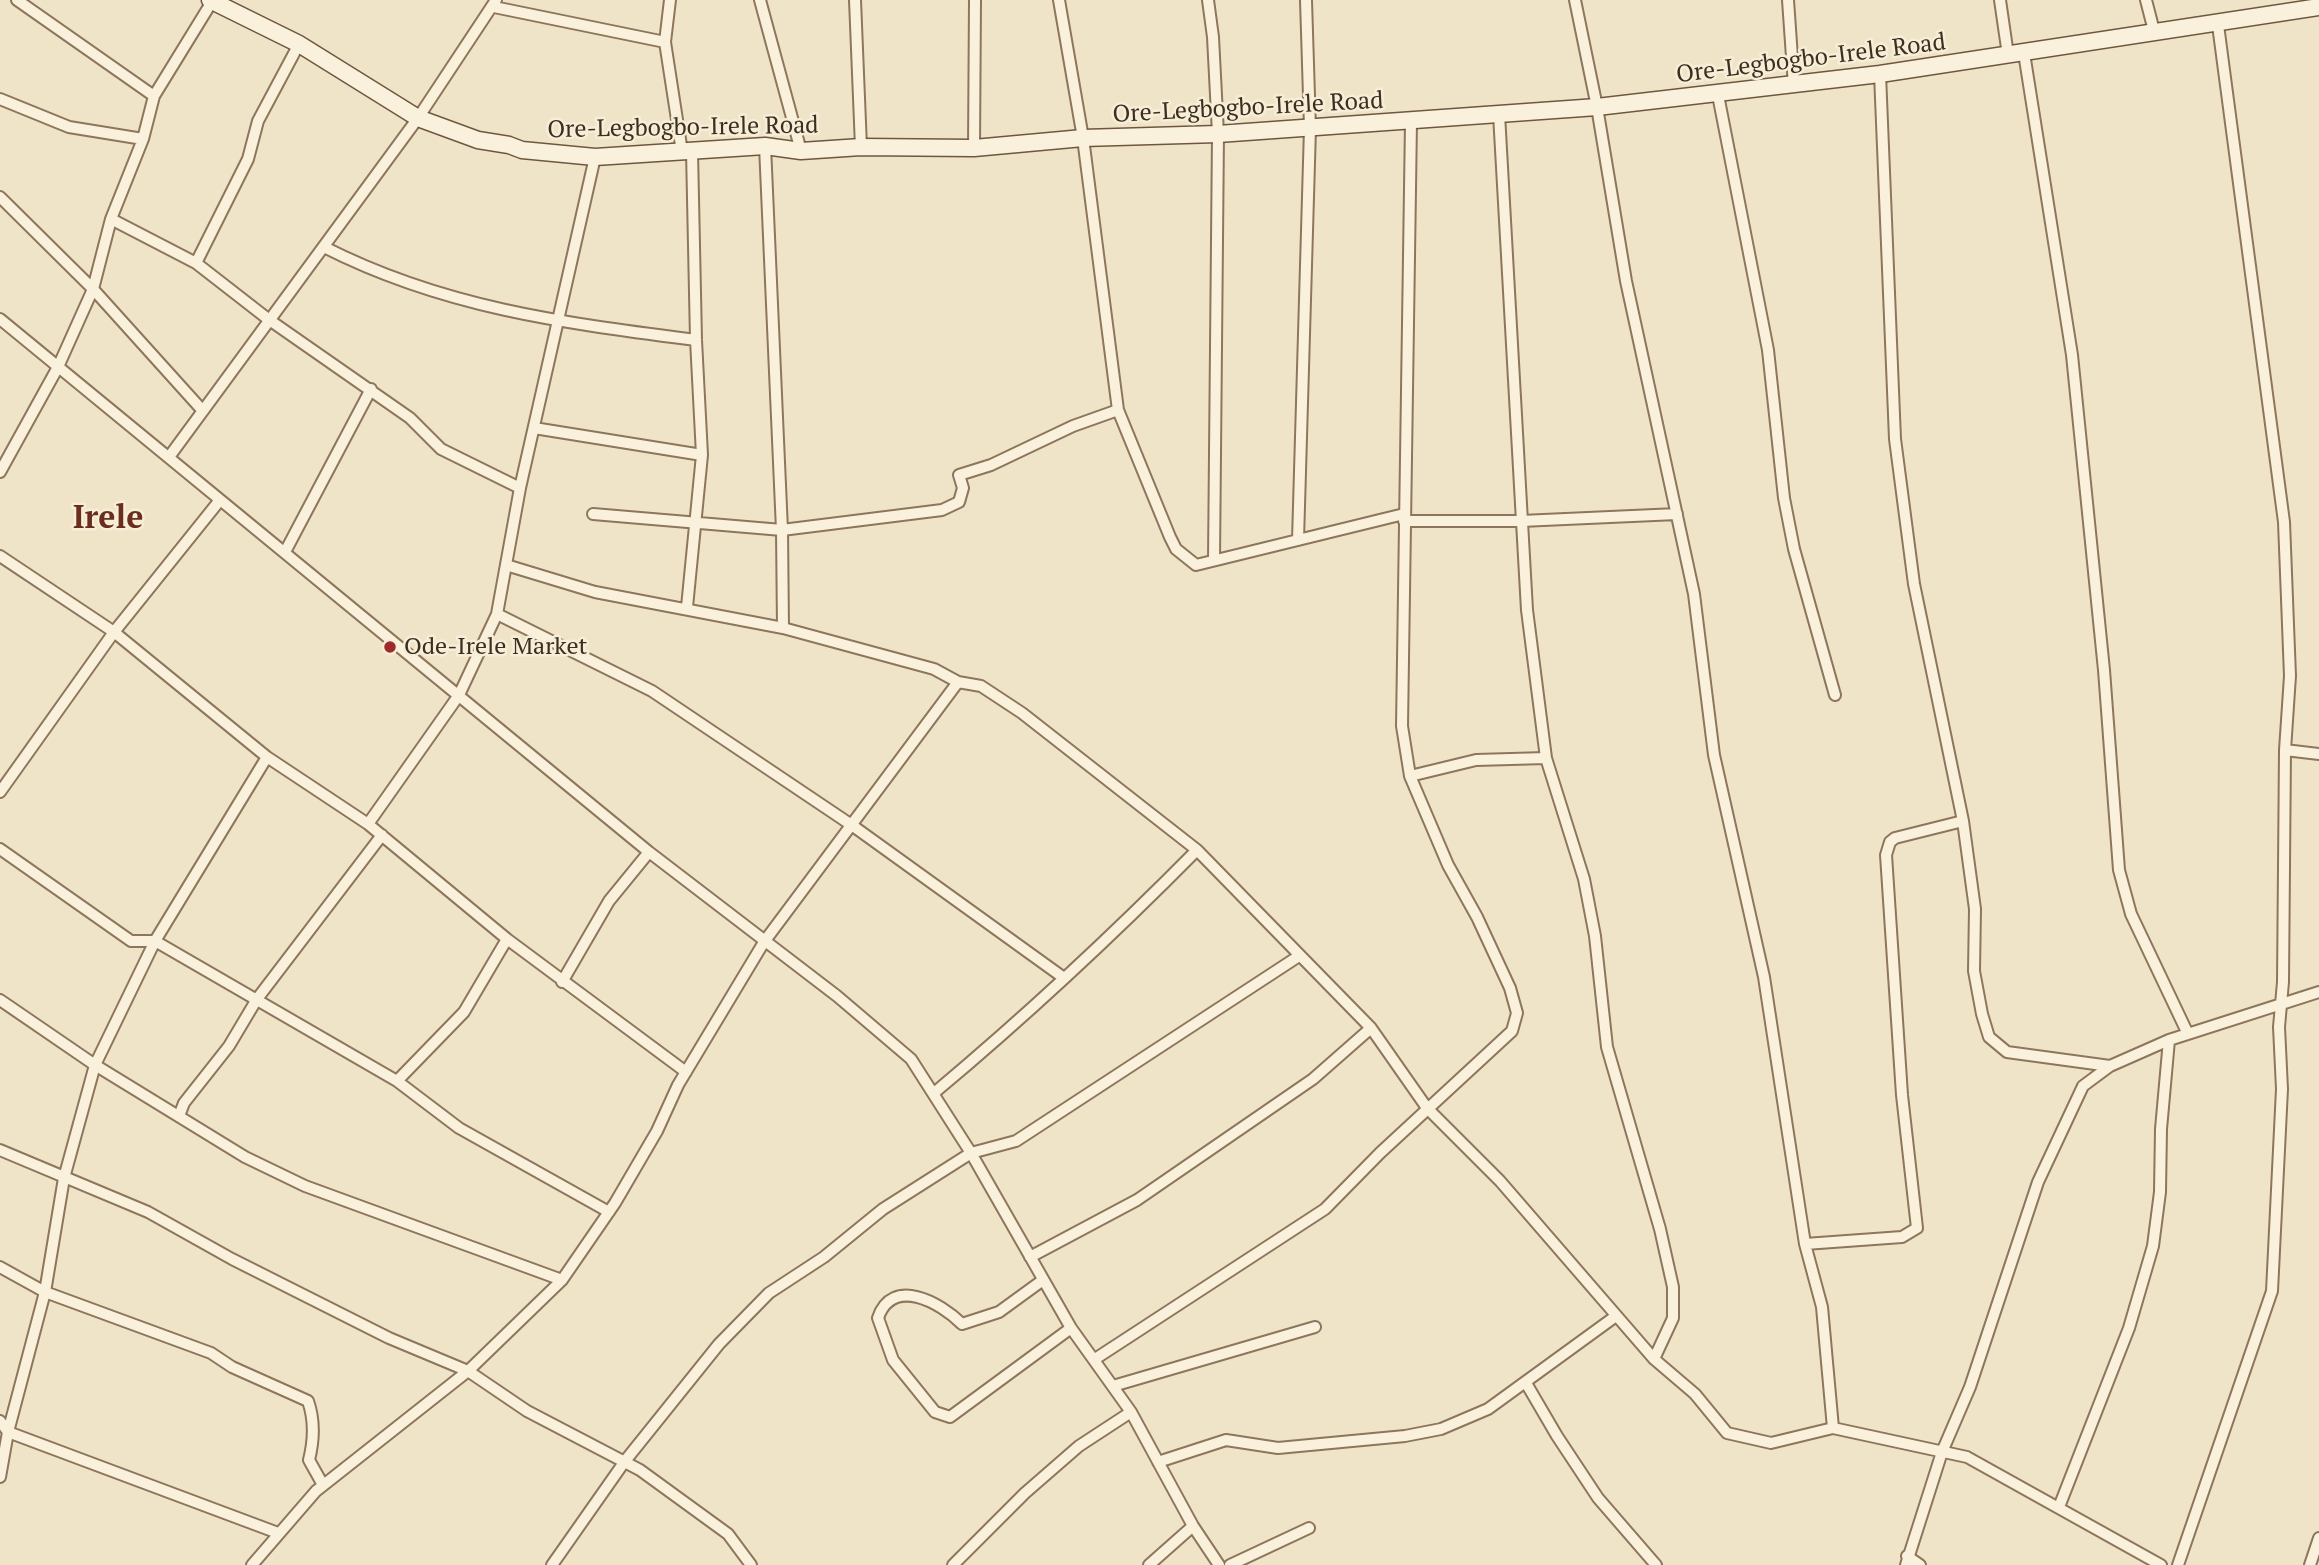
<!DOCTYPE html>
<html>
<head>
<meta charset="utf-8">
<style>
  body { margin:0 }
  canvas { display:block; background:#f0e4c8 }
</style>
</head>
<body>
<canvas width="2319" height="1565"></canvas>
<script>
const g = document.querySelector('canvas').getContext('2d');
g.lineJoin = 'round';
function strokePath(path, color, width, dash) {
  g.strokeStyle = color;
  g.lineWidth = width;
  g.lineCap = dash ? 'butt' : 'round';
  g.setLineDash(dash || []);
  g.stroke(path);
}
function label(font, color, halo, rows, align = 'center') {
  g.font = font + ' "PT Serif",serif';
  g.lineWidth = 5;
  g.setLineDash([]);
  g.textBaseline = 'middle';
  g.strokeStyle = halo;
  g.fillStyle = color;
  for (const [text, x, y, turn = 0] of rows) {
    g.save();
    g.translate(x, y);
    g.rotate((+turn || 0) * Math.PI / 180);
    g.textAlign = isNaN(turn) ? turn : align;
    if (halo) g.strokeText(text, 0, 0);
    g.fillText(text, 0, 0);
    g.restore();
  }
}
const street = new Path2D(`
  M17 0 154 96
  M670 0 665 42 682 152
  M760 0 801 151
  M855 0 861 147
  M1059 0 1083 138 1118 410 1170 537 1176 549 1196 565 1404 514
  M1208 0 1213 37 1218 134 1214 559
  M1575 0 1597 107 1626 281 1694 594 1714 755 1764 977 1805 1244 1822 1307 1833 1428
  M1788 0 1794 86
  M2000 0 2008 55
  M2146 0 2154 31
  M494 7 665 42
  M2024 53 2072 355 2104 670 2119 870 2131 914 2188 1034
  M1880 74 1895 439 1914 584 1963 821 1975 909 1974 971 1982 1014 1989 1037 2007 1052 2110 1066
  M1718 95 1768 350 1784 498 1794 549 1835 695
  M0 99 69 127 143 139
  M1499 114 1527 610 1546 758 1584 879 1595 936 1607 1047 1660 1229 1673 1287V1318L1654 1359
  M765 146 782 530 783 628
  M974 148 975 0
  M0 197 93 289 203 411
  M111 219 196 263 268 319 410 418 441 449 520 488
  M324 247C444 308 564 323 696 340
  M196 263 248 159 258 121 299 44
  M0 319 649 852 837 996 911 1059 971 1153 1071 1328 1131 1412 1193 1526 1219 1565
  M534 428 702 455
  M169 457 418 118 496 0
  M0 472 58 367 93 289 111 219 143 139 154 96 213 0
  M593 514 782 530 942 510 959 502 963 488 959 475 991 465 1073 426 1118 410
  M1404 521H1521L1677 514
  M1298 540 1310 128 1306 0
  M285 552 371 389
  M0 556 114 632 267 757 368 824 507 939 686 1072
  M506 565 595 592 783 628 934 669 958 682 981 686 1022 713 1197 850 1371 1028 1427 1108 1500 1181 1654 1359 1695 1394 1727 1433 1771 1443 1833 1428 1967 1457 2161 1565
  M687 607 702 455 696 340 692 151
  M497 614 652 691 853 826 1064 978
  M2285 750 2319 754
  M1410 776 1476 760 1546 758
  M0 792 114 632 220 500
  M368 824 459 695 497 614 520 488 595 157
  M0 849 131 941H155L397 1081 464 1012 507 939
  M562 982 609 901 649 852
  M0 1000 95 1065 245 1157 305 1186 562 1280
  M397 1081 459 1128 609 1212
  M934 1093C1026 1016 1113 935 1197 850
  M179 1116 184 1103 229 1046 257 999 382 835
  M0 1150 148 1212 232 1259 389 1338 468 1371 527 1411 640 1470 728 1534 751 1565
  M1805 1244 1902 1237 1917 1228 1902 1095 1886 855 1890 842 1895 838 1963 821
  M1030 1257 1137 1200 1313 1079 1371 1028
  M0 1267 45 1292 211 1353 232 1367 308 1401C315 1421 314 1440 309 1460L323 1485
  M1043 1280 999 1312 962 1324C940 1302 892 1276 878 1318L893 1360 935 1412 950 1417 1071 1328
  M1095 1359 1325 1209 1380 1153 1512 1031 1517 1013 1510 988 1477 917 1448 865 1410 776 1402 726 1411 122
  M1526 1383 1557 1436 1598 1498 1656 1565
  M1113 1386 1315 1327
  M0 1421 8 1432 278 1533
  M1158 1462 1226 1440 1278 1448 1405 1436 1441 1429 1488 1409 1616 1316
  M0 1477 8 1432 45 1292 64 1178 95 1065 155 941 267 757
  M2059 1507 2129 1328 2153 1246 2160 1192 2161 1129 2169 1040
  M1907 1556 1920 1565
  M252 1565 316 1491 468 1371 562 1280 615 1203 657 1131 678 1085 764 942 958 682
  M552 1565 625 1461 719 1344 769 1293 824 1257 883 1209 971 1153 1016 1141 1299 956
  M953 1565 1025 1493 1079 1446 1131 1412
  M1149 1565 1193 1526
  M1230 1565 1309 1528
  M1906 1565 1942 1452 1970 1387 2038 1182 2083 1086 2110 1066 2169 1040 2319 992
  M2178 1565 2272 1291 2282 1089 2279 1027 2283 982 2285 750 2290 676 2284 522 2218 25
  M2310 1565 2319 1538`);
const secondary = new Path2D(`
  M210 0 299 44 418 118 478 140 509 145 522 150 595 157 765 146 801 151 861 147 974 148 1083 138 1218 134 1597 107 1880 74 2319 7`);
strokePath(street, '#8d765c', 14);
strokePath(secondary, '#6f573f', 19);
strokePath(street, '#faf1dc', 10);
strokePath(secondary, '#faf1dc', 16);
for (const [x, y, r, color] of [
  [390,647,7,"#9e2a2b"]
]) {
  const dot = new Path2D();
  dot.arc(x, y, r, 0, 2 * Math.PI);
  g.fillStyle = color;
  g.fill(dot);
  strokePath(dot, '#f7eed8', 2.5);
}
label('24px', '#3d2e20', '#f7eed8', [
  ["Ore-Legbogbo-Irele Road",1811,59,-7],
  ["Ore-Legbogbo-Irele Road",1248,108,-3],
  ["Ore-Legbogbo-Irele Road",683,128,-1]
]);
label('24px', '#3d2e20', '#f7eed8', [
  ["Ode-Irele Market",404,647]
], 'left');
label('bold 32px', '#6b2e1e', '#f7eed8', [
  ["Irele",108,519]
]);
</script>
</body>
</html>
